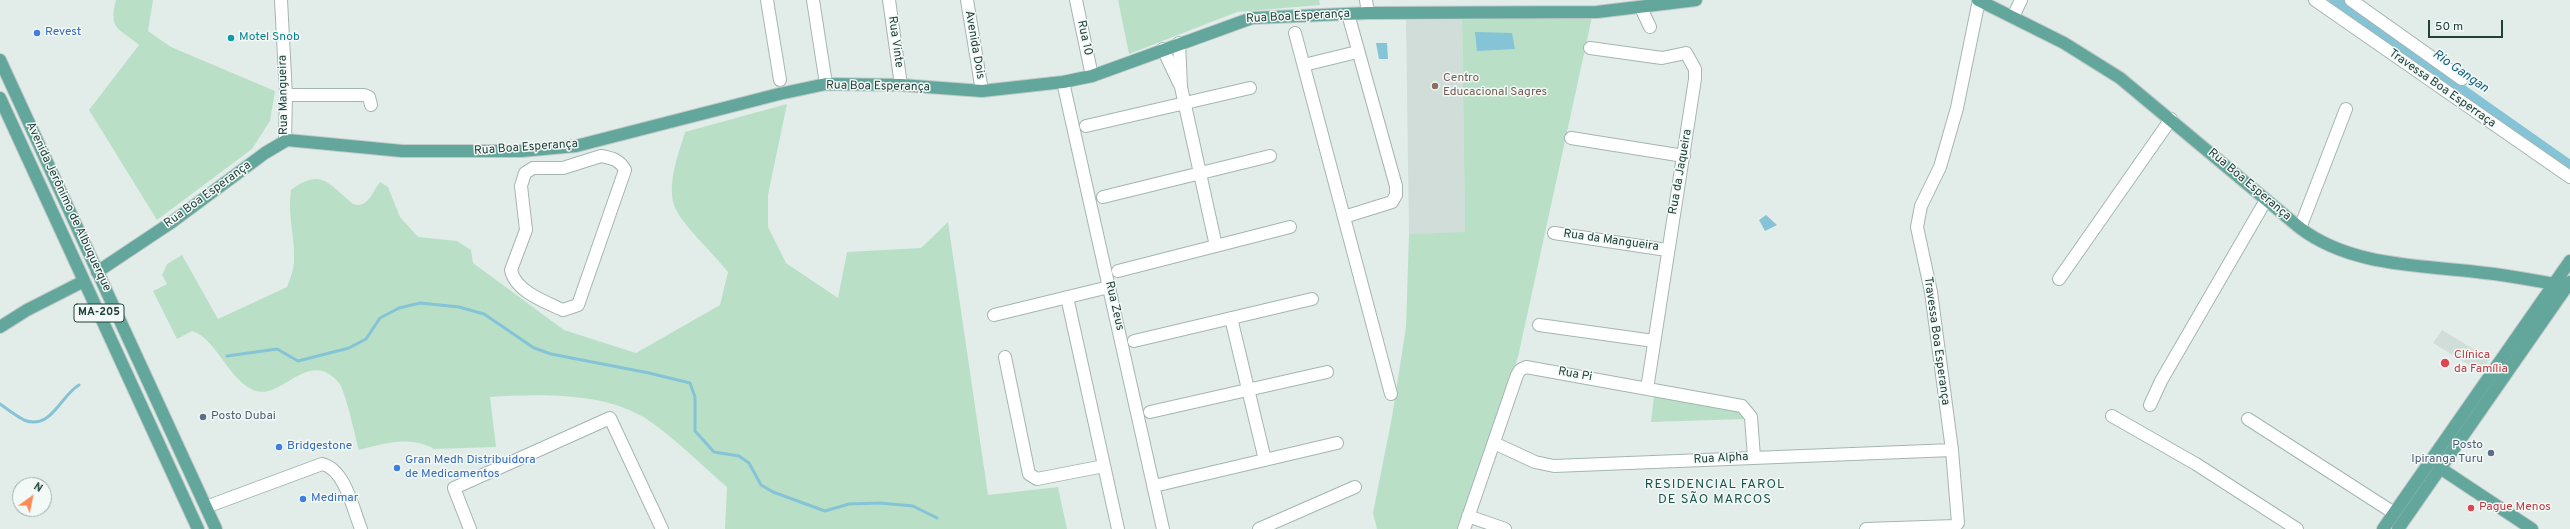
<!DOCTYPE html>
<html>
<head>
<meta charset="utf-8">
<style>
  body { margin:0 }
  #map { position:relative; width:2570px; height:529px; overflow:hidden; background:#e2ede9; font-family:Overpass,sans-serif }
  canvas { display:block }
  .north { position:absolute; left:12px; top:477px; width:40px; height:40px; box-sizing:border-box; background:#f3f9f7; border:1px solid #9fafab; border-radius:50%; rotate:33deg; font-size:11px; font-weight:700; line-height:16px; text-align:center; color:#20403a }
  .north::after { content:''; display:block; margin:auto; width:14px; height:18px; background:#fc8a51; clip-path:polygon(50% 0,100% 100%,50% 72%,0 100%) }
  .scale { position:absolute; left:2428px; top:20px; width:75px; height:18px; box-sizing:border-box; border:2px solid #20403a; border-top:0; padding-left:5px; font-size:12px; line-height:14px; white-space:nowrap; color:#20403a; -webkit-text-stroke:3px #f3f9f7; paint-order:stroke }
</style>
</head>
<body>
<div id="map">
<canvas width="2570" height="529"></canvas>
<div class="north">N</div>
<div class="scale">50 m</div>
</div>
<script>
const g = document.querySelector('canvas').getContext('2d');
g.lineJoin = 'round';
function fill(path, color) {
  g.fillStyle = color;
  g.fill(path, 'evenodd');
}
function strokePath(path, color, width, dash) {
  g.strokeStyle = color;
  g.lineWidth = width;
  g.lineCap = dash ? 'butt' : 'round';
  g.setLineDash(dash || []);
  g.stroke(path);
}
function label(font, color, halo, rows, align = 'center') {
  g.font = font + ' Overpass,sans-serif';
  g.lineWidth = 3;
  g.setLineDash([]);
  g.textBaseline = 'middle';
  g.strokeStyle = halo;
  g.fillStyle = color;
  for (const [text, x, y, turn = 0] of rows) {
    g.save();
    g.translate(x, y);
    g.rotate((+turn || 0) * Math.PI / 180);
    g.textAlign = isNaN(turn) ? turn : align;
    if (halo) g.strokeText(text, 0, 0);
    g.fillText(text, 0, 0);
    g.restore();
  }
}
fill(new Path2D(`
  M1406 20H1462L1465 233 1409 234Z
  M2442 330 2490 359 2481 372 2433 343Z`), '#d0ddd8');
fill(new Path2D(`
  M116 0H153L148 31 171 47 275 91 270 121 252 149 157 220 89 110 139 45C119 28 108 30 116 0Z
  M1118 0H1319L1320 5 1237 12 1129 54Z
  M1592 17 1518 357 1458 529H1377L1373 513 1392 417 1406 327 1409 234 1465 232 1462 20Z
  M787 104 768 195V227L786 263 838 298 847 252 921 248 948 222 988 495 1058 487 1067 529H725L727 487C702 466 674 437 648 420 606 392 538 394 490 397L496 447 434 449C410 435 383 444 359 450 355 437 346 392 339 383 308 345 280 405 251 389 227 376 215 338 192 331L177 339 153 291 167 284 162 275 167 264 182 255 218 319 287 287C290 279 294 269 294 260 295 235 287 214 291 190 321 167 329 184 353 204 368 209 372 192 380 182L388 187 400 217 418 237 457 241 471 250 473 263 564 330 636 353 720 305 728 272C715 255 679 222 674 205 667 182 679 153 685 132Z
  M1654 396 1743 409 1746 419 1651 422Z`), '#b9e0c7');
fill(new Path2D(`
  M1475 32 1512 33 1515 49 1477 51Z
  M1376 43H1387L1388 59H1379Z
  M1766 215 1777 225 1765 231 1759 220Z`), '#85c3d6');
strokePath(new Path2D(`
  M227 356 277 349 298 361 349 348 366 339 380 318 399 308 420 303 459 307 484 314 534 348 551 354 649 373 690 383 695 397V431L714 452 739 456 749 463 761 485 773 492 825 511 849 504 880 503 913 506 937 518
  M0 404C7 409 16 416 24 420 51 431 60 396 79 385`), '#85c3d6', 3);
strokePath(new Path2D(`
  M2334 0 2570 166`), '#85c3d6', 11);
const minor = new Path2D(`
  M281 0 286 95 285 141
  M767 0 780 80
  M813 0 826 84
  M889 0 901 85
  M967 0 982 91
  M1076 0 1092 76
  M1366 0 1368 13
  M2315 0 2570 177
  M2351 0 2462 79
  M1641 8 1650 27
  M2013 17 2021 0
  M1295 33 1391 394
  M1179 43 1181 87 1216 246
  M1590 48 1662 58 1686 53 1695 69V79L1647 389
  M1163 49 1179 83
  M1304 65 1357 52
  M1063 82 1163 529
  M286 95H364L369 97 371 105
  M1086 126 1250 88
  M1571 138 1684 156
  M601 156C612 158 620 160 625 170L578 305 563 310C545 302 515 291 511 270L526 230 521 186 525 173 533 168H563Z
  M1103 197 1270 156
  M1344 217 1392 202 1396 195V186L1348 14
  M2300 228 2346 109
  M1554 233 1667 250
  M1118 271 1290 227
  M2059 279 2171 119
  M1067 297 1118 529
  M994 315 1109 287
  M1231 318 1265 460
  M1539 325 1654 341
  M1134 341 1312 299
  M1005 357 1029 474 1037 479 1104 466
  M2150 405 2161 381 2266 200
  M1150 412 1327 372
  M2112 416 2196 464 2297 529
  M2248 419 2394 513
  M1494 443 1535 462 1554 466 1952 450
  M1154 486 1337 443
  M206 507 322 464C345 469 353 509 361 529
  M1468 516 1505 529
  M470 529 454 488 610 418 662 529
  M1259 529 1355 487
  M1464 529 1517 375 1520 370 1526 367 1742 406 1751 417 1754 457
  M1866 529 1955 526 1958 523 1952 450 1931 292 1917 227 1921 206 1940 167 1957 108 1979 0`);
const major = new Path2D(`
  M1978 0 2064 43 2120 78 2300 228C2350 266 2418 265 2477 272 2508 275 2539 281 2570 287
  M0 60 216 529
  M0 98 198 529
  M97 272 172 222 265 153 287 140 402 151H521L576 146 779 94 826 84 901 85 982 91 1063 82 1092 76 1252 18 1368 13 1597 12 1696 0
  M0 327 27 310 84 281
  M2440 468 2532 529
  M2383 529 2570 261
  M2398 529 2570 282`);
strokePath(minor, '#a4b6b1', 14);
strokePath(major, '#c1cac8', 14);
strokePath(minor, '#fff', 12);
strokePath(major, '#63a69b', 12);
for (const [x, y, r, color] of [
  [37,33,4,"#3f7fe0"],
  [231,38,4,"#0f9aa8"],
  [1435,86,4,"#8d6e63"],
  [2445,363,5,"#e0444e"],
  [203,417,4,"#5c6f8a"],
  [279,447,4,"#3f7fe0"],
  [2491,453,4,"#5c6f8a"],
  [397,468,4,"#3f7fe0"],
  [303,499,4,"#3f7fe0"],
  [2471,508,4,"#e0444e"]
]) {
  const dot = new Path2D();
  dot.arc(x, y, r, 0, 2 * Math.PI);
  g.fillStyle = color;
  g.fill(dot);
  strokePath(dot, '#f3f9f7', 1.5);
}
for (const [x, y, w] of [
  [99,313,50]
]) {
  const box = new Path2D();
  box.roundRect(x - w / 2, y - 9, w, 18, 3);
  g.fillStyle = '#f3f9f7';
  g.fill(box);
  strokePath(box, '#20403a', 1);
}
label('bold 11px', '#20403a', null, [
  ["MA-205",99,313]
]);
label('12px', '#20403a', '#f3f9f7', [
  ["Rua Boa Esperança",1298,17,-3],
  ["Rua 10",1084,38,78],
  ["Rua Vinte",895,42,82],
  ["Avenida Dois",974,45,80],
  ["Rua Boa Esperança",878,87,1],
  ["Travessa Boa Esperraça",2442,89,35],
  ["Rua Mangueira",284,95,-91],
  ["Rua Boa Esperança",526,148,-4],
  ["Rua da Jaqueira",1681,172,-80],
  ["Rua Boa Esperança",2249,185,40],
  ["Rua Boa Esperança",208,195,-36],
  ["Avenida Jerônimo de Albuquerque",68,207,65],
  ["Rua da Mangueira",1611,241,8],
  ["Rua Zeus",1114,306,77],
  ["Travessa Boa Esperança",1936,341,82],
  ["Rua Pi",1575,375,10],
  ["Rua Alpha",1721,459,-3]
]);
label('12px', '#366cbe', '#f3f9f7', [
  ["Revest",45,33],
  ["Bridgestone",287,447],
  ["Gran Medh Distribuidora",405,461],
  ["de Medicamentos",405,475],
  ["Medimar",311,499]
], 'left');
label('12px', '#0d838f', '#f3f9f7', [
  ["Motel Snob",239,38]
], 'left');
label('12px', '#785e54', '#f3f9f7', [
  ["Centro",1443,79],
  ["Educacional Sagres",1443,93]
], 'left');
label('12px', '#be3a42', '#f3f9f7', [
  ["Clínica",2454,356],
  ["da Família",2454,370],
  ["Pague Menos",2479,508]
], 'left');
label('12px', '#4e5e75', '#f3f9f7', [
  ["Posto Dubai",211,417],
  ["Posto",2483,446,"right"],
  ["Ipiranga Turu",2483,460,"right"]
], 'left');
label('italic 13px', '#156580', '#f3f9f7', [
  ["Rio Gangan",2460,72,35]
]);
g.letterSpacing = '1px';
label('13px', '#1a534b', '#f3f9f7', [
  ["RESIDENCIAL FAROL",1715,485],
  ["DE SÃO MARCOS",1715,500]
]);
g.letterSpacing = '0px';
</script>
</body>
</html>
